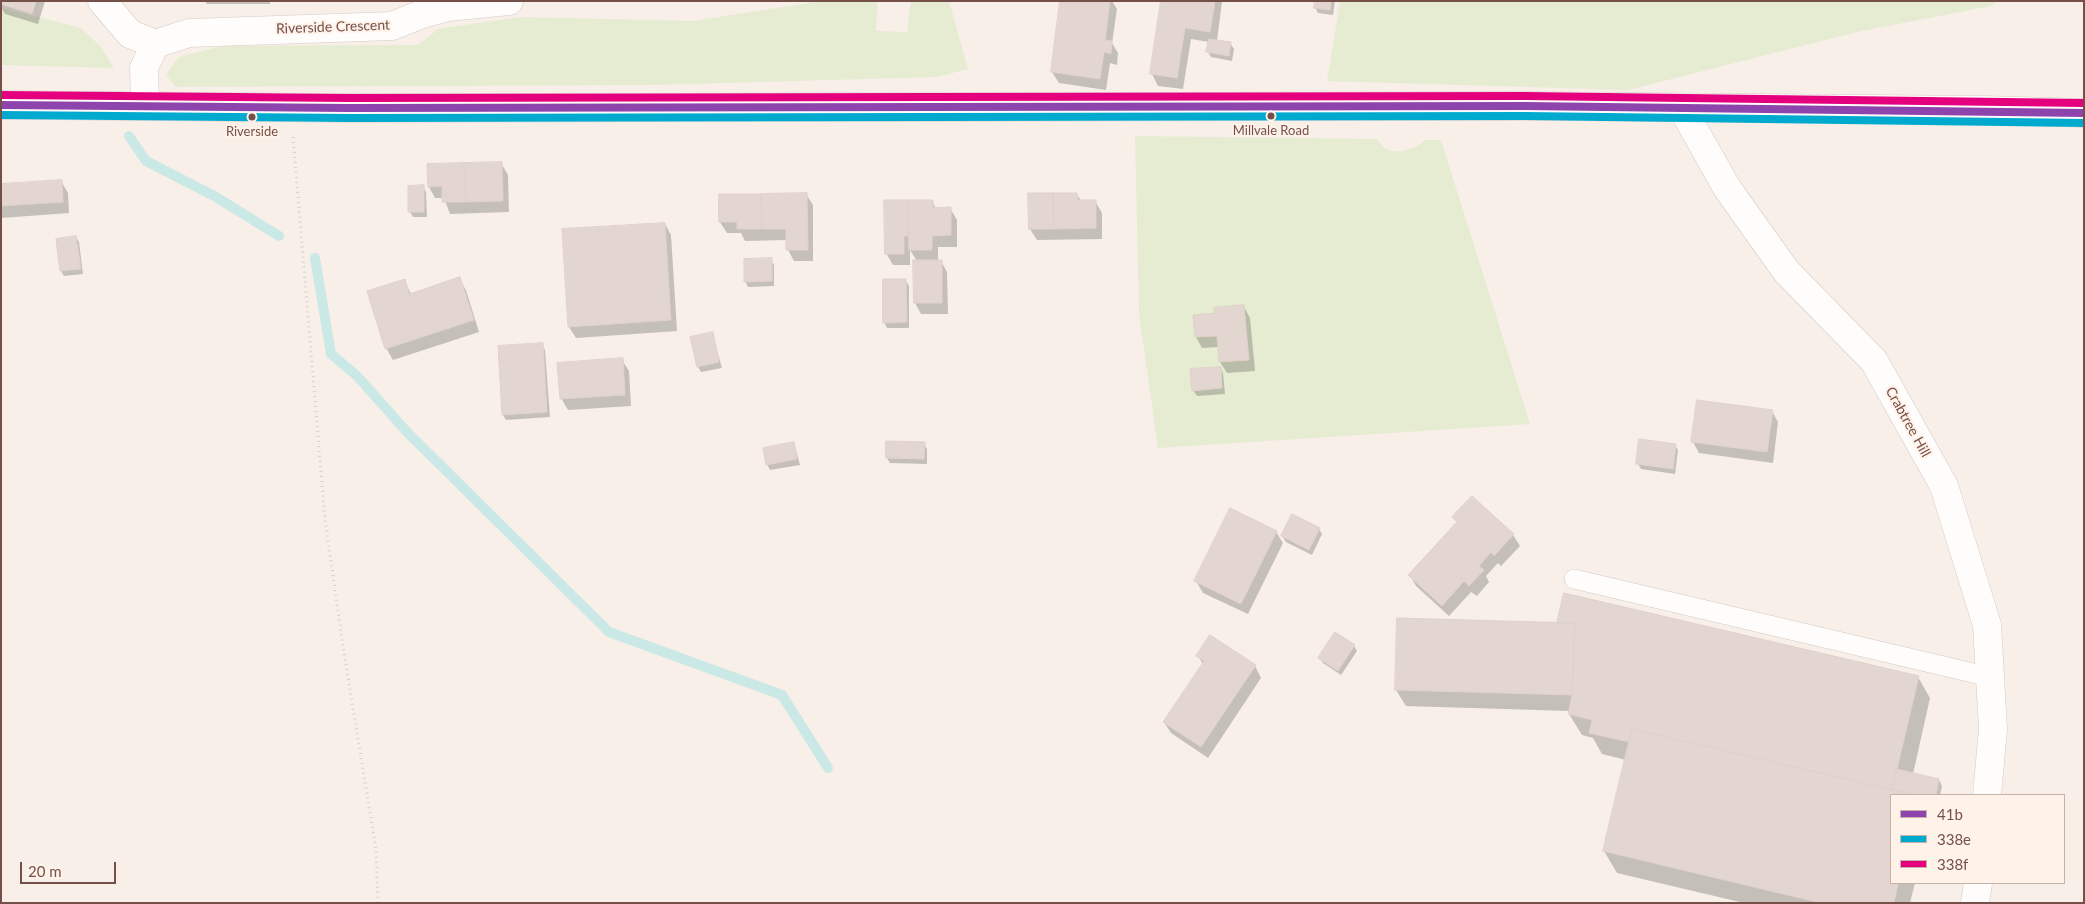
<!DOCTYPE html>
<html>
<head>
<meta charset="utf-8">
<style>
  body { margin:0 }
  #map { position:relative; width:2085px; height:904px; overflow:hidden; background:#f7efe8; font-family:Lato,sans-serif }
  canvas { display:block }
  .frame { position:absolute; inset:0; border:2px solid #755048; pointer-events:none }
  .legend { position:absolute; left:1890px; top:794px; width:175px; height:90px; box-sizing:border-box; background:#fff2e8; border:1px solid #c8b1a8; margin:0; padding:6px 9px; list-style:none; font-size:15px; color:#755048 }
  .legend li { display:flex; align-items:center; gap:10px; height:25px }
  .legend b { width:25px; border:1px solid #c8b1a8 }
  .scale { position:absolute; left:20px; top:862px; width:96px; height:22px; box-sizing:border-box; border:2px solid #755048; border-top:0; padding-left:6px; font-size:15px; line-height:18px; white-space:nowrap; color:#755048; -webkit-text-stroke:4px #fff2e8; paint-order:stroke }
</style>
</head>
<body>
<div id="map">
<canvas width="2085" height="904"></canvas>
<div class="frame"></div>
<ul class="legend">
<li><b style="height:6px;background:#8e44ad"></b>41b</li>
<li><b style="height:6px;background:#00a9ce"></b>338e</li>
<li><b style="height:6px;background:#e5007d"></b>338f</li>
</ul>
<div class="scale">20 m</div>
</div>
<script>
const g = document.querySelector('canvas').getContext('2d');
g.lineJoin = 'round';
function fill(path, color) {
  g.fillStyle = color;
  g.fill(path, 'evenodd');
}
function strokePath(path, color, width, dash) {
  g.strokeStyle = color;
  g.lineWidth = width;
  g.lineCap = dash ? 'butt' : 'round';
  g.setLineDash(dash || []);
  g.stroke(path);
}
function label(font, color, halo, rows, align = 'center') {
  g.font = font + ' Lato,sans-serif';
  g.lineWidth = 4;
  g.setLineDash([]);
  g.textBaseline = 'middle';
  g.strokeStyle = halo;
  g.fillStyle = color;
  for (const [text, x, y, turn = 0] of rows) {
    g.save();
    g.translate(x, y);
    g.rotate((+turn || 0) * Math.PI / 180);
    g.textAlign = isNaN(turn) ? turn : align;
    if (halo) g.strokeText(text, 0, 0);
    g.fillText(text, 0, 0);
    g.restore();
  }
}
fill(new Path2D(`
  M822 1H878L876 31 907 32 911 1H949L968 69 937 77 652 85 176 87 166 75 179 57 223 46 418 45 438 29 519 17 693 21Z
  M1340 1H1998L1991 6 1857 32 1628 90 1327 81Z
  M1 8 81 28 100 46 114 68 1 65Z
  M1135 136 1377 139C1380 143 1382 147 1386 149 1395 155 1419 149 1424 140H1441L1530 424 1158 448 1139 313Z`), '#e6ecd2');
fill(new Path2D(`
  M1 1H45L38 24 5 14 1 7Z
  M205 1H270V4H207Z
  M315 1H365L315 2Z
  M1062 1H1112L1117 9 1112 43 1118 53 1117 65 1110 63 1106 90 1059 83 1052 72Z
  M1163 1H1222L1217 41 1230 43 1234 49 1232 61 1211 57 1208 52 1209 42 1191 39 1183 89 1158 86 1152 74Z
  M1316 1H1335L1333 15 1318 13 1315 7Z
  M501 163 508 175 509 212 450 214 444 198H435L429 187Z
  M61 181 68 193 69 213 1 218V185Z
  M423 187 426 192 427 217H413L410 212Z
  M806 194 813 205V261H794L788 250V240L745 241 741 233H727L720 222Z
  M1077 194 1081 201H1095L1102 213V239L1037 240 1030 229Z
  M932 201 936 209 950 208 957 220V247H938V261H941L947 272 948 314H921L915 303 917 261 910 250V265H893L886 253Z
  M665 224 671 235 677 331 576 338 569 327Z
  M76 237 79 242 83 274 64 276 61 271Z
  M771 260 774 265V286L748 287 745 281Z
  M459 279 466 290 479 332 393 360 386 348 404 280 411 294Z
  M906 281 909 286V328H887L884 322Z
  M1244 307 1250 318 1255 371 1227 373 1220 362 1219 347 1202 348 1196 337Z
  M712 333 722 368 701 372 698 367Z
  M542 344 545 350 550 417 506 420 503 415Z
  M622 360 629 371 631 406 568 410 561 398Z
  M1220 368 1223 373 1225 394 1197 396 1193 390Z
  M1772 411 1778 422 1773 463 1699 453 1693 442Z
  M794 443 800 465 770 470 767 464Z
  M924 444 927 449V464L890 463 887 458Z
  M1675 445 1678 450 1675 474 1641 469 1638 464Z
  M1472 497 1513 535 1520 546 1501 566 1498 563 1486 576 1489 582 1477 596 1471 592 1449 616 1416 586 1410 575 1457 523 1454 518Z
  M1319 529 1322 534 1312 555 1286 542 1282 536Z
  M1276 532 1283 543 1248 614 1203 593 1196 581Z
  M1354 646 1357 651 1341 675 1323 663 1320 658Z
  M1198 656 1255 666 1261 678 1208 758 1171 733 1164 722 1203 664Z
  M1918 677 1930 698 1913 774 1939 780 1942 786 1940 795H1891V883H1915L1910 903H1744L1617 873 1604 851 1626 760 1602 754 1593 738 1582 735 1569 714 1570 711 1406 706 1396 690Z`), '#0003');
strokePath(new Path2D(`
  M129 136 146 161 216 197 279 236
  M315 258 331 354 357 376 407 432 609 632 782 695 828 768`), '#cae9e6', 10);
const building = new Path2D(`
  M1 1H36L32 14 1 4Z
  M1060 1H1110L1105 40 1112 41 1111 54 1104 52 1100 79 1051 72Z
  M1161 1H1215L1210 32 1185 28 1177 78 1150 74Z
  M1315 1H1331L1330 10 1314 8Z
  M1209 39 1231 42 1229 56 1206 52Z
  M502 162 503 201 466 202 464 163Z
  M464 163 466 202H442V186L428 187 427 164Z
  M62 180 63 202 1 206V184Z
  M424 185V212H408V186Z
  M807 193 808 250H786V229H762L761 194Z
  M1028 193H1053L1054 229H1029Z
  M1053 193H1077L1078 200H1096V228L1054 229Z
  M719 194H761L762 229H737V222H719Z
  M884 200H908L909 236H904V254H885Z
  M908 200H933V208L951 207V235L932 236V250H909Z
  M665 223 671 320 568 327 562 229Z
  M76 236 81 269 60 271 56 239Z
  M772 258V281L744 282V259Z
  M913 260H942V303H914Z
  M460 277 474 320 385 349 367 291 405 279 409 294Z
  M883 279H906L907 322 883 323Z
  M1244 305 1249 360 1219 362 1217 336 1195 337 1193 315 1215 313 1214 308Z
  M713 332 719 362 697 367 690 337Z
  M543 343 547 412 502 415 498 346Z
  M623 358 625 395 560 399 557 363Z
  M1221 367 1222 388 1192 391 1190 369Z
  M1697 400 1773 410 1767 452 1691 442Z
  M1639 439 1676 444 1673 469 1636 464Z
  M886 441 925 442 924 459 886 458Z
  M794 442 797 459 766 465 763 448Z
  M1472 496 1514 534 1494 556 1491 552 1479 566 1484 570 1469 586 1464 581 1442 606 1408 575 1457 522 1452 517Z
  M1230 508 1277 531 1241 604 1194 581Z
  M1292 514 1320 528 1309 550 1281 536Z
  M1564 593 1919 676 1892 790 1632 729 1629 742 1589 733 1592 720 1568 714 1572 695 1575 623H1557Z
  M1397 618 1575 623 1572 695 1395 690Z
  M1335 632 1355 645 1338 671 1318 658Z
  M1210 635 1256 665 1201 747 1163 722 1204 661 1196 656Z
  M1632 729 1916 795H1891V883H1898L1894 903H1821L1603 851Z
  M1897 769 1939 779 1936 795H1916L1892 790Z`);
fill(building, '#e3d5d0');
strokePath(building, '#e0d1ca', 1);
const service = new Path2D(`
  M1574 579 1990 677`);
const minor = new Path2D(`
  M102 1 130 34 155 44
  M145 106 144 68 155 44 189 33 392 26 422 14 448 7 509 1`);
const tertiary = new Path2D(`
  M1682 108 1727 188 1786 271 1874 361 1944 486 1987 625 1993 729 1987 795
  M1975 903 1978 883`);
const secondary = new Path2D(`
  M1 105 349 108 1525 106 1984 110 2084 113`);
strokePath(service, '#d5cac5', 20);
strokePath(minor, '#d5cac5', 29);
strokePath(tertiary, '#d5cac5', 29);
strokePath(secondary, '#d6cac4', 29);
strokePath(new Path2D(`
  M293 137 325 519 344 653 376 849 378 903`), '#d9cfcc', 3, [1, 4]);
strokePath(service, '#fefdfc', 19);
strokePath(minor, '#fefdfc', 28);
strokePath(tertiary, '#fefdfc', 28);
strokePath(secondary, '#fefdfc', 28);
strokePath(new Path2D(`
  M1 105 349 108 1525 106 2084 113`), '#8e44ad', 8);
strokePath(new Path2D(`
  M1 115 349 118 1525 116 2084 123`), '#00a9ce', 8);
strokePath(new Path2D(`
  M1 95 349 98 1525 96 2084 103`), '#e5007d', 8);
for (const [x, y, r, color] of [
  [1271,116,4.5,"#755048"],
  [252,117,4.5,"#755048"]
]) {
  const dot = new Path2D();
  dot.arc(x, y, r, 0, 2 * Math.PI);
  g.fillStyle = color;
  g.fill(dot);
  strokePath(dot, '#fff2e8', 2);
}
label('13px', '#755048', '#fff2e8', [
  ["Millvale Road",1271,131],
  ["Riverside",252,132]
]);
label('14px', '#755048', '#fff2e8', [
  ["Riverside Crescent",333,27,-2],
  ["Crabtree Hill",1908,422,61]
]);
</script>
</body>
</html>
